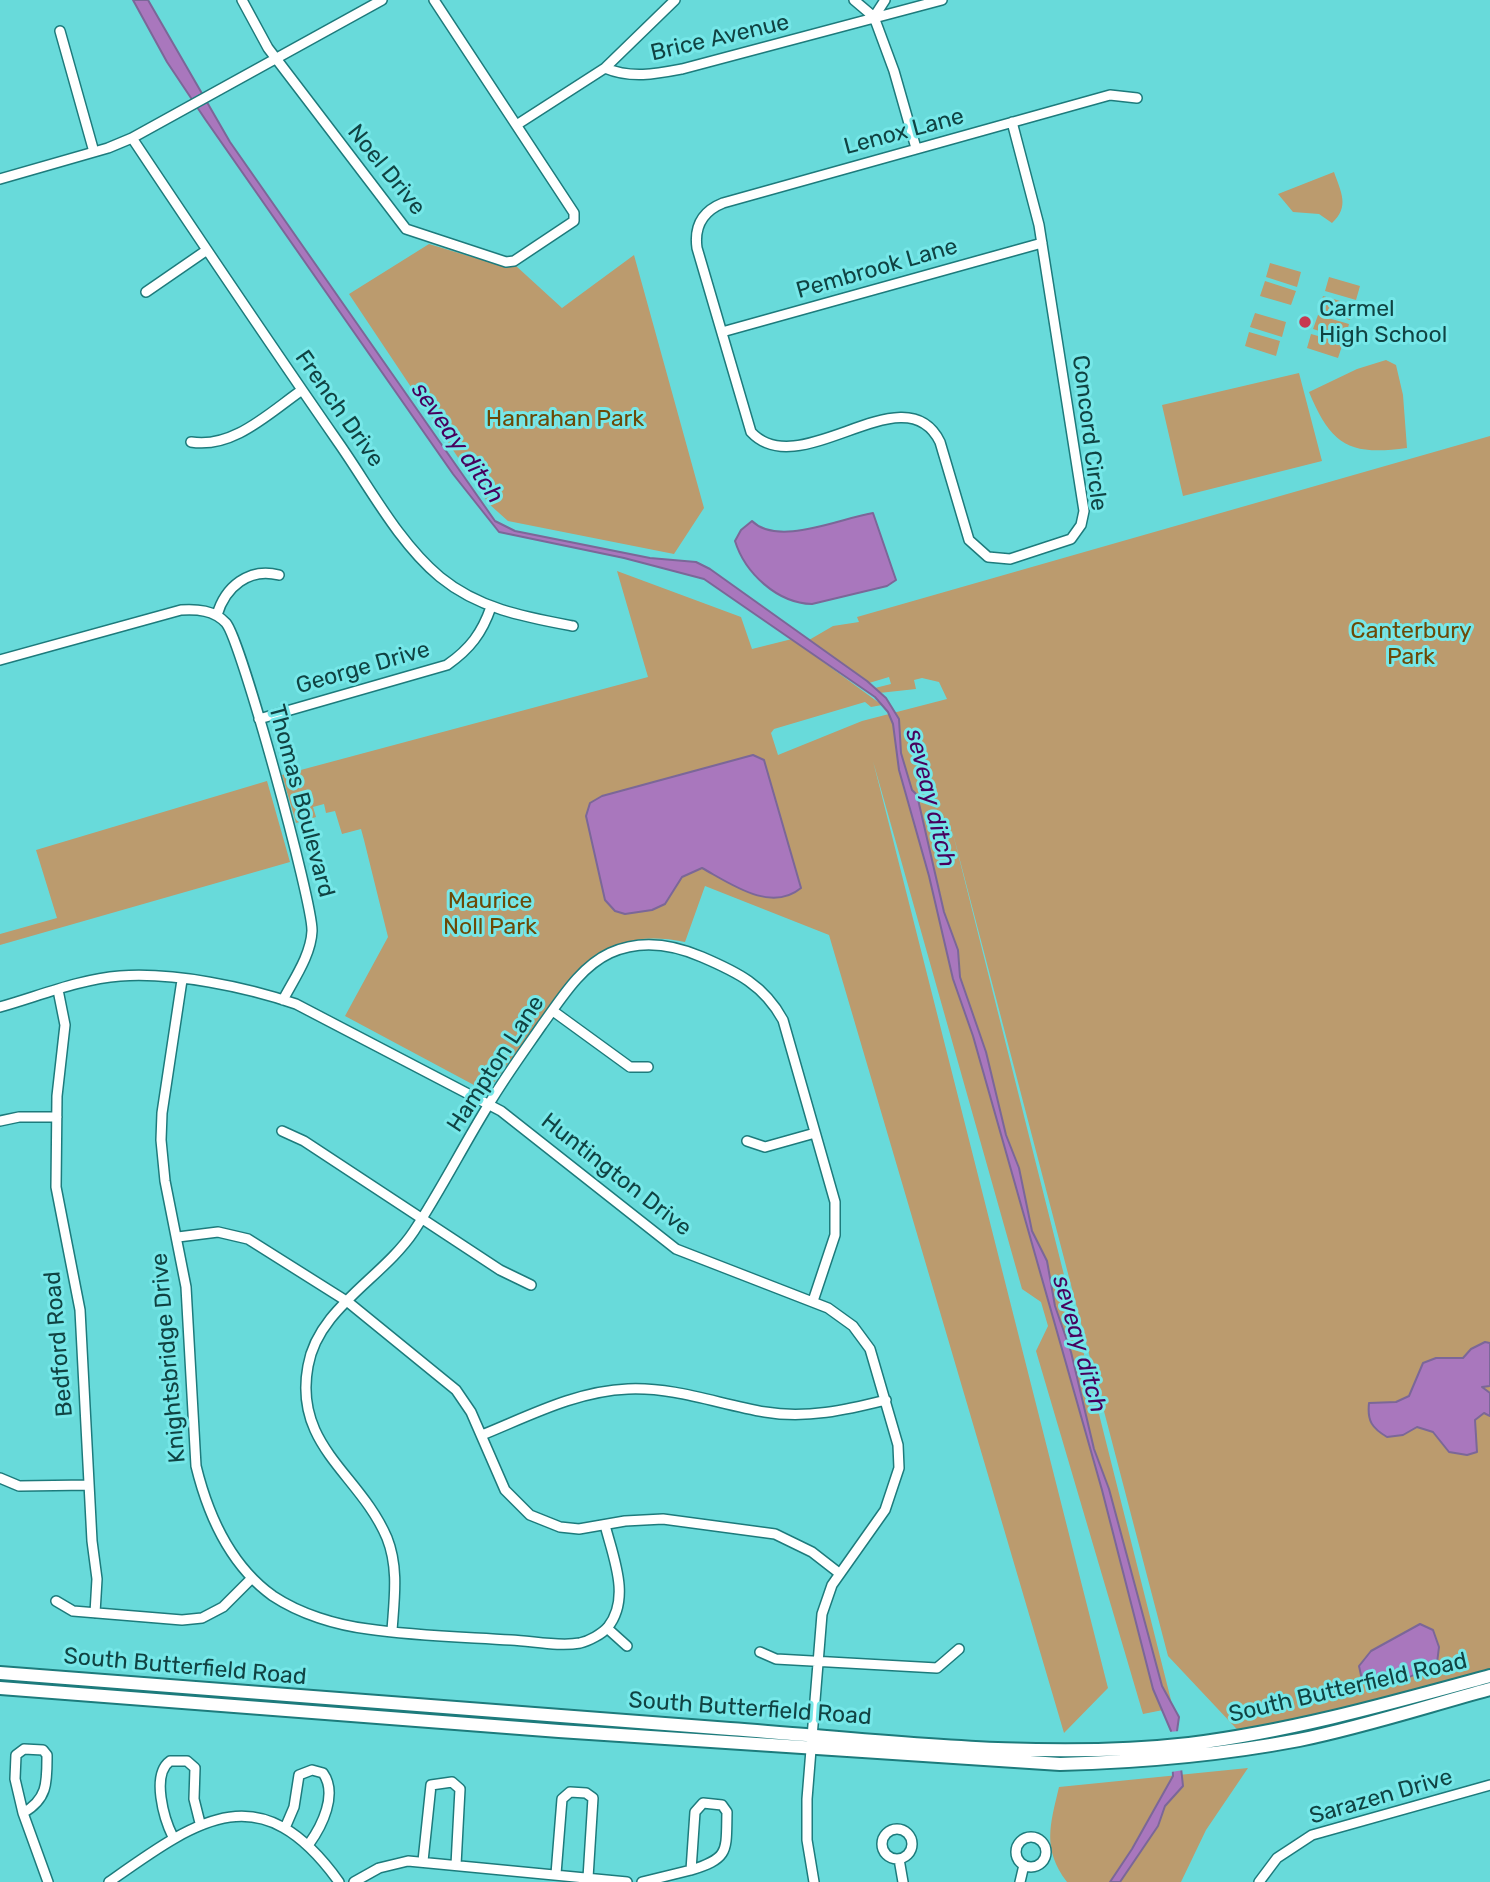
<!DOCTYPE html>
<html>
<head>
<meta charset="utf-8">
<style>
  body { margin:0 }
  canvas { display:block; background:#68dada }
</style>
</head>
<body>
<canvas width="1490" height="1882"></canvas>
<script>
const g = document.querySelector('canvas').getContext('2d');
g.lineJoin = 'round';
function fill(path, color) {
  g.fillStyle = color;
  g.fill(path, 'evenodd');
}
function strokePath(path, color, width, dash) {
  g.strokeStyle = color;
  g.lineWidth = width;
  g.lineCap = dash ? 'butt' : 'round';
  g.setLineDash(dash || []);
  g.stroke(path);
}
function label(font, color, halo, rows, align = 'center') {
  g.font = font + ' Rubik,sans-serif';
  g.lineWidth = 6;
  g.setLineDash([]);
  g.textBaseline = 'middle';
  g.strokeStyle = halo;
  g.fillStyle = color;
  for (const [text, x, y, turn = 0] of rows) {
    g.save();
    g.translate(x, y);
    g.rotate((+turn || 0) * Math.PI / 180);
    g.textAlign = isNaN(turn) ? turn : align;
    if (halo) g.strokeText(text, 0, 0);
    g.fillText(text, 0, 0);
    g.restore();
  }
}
fill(new Path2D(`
  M1334 172C1341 192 1350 207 1332 223L1319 214 1293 212 1278 194Z
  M429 244 502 266 515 265 562 308 634 255 704 508 674 554 508 521 489 504 349 294Z
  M1270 263 1301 272 1297 287 1266 277Z
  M1329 277 1360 286 1356 300 1325 291Z
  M1265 281 1296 291 1291 305 1260 296Z
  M1323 296 1354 305 1350 320 1319 310Z
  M1255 313 1286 322 1282 337 1250 327Z
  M1318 315 1349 324 1345 339 1313 329Z
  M1249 332 1280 341 1276 356 1245 346Z
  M1311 334 1343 343 1338 358 1307 348Z
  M1386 360 1396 365 1403 395 1407 448C1349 456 1331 445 1309 392L1357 369Z
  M1299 373 1322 461 1183 496 1162 405Z
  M1490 436V1681L1320 1728 1248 1741 1168 1656 951 826 1173 1708 1143 1714 1036 1351 1048 1326 1041 1302 1022 1289 873 761 1108 1688 1064 1733 829 935 705 886 685 942C613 927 583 962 544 1015 525 1040 506 1066 487 1092L345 1016 388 937 364 840 361 829 342 834 335 811 326 813 324 804 313 807 316 817 296 823 282 775 648 677 617 571 741 617 752 649 792 639 882 705 871 707 865 702 774 729 771 733 778 755 862 721 947 699 939 682 922 678 914 680 916 689 879 693 875 688 891 684 889 677 869 683 809 640 833 626 859 622 857 617Z
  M267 781 290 862 0 945V934L57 918 36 850Z
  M1248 1768 1206 1830 1181 1882H1067C1042 1849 1050 1825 1059 1787Z`), '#bb9b6e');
const water = new Path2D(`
  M133 0H148L230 142 495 521 515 531 650 558 696 562 710 569 867 681 886 698 899 719 901 753 912 790 917 795 944 912 958 950 960 977 986 1052 1006 1135 1019 1168 1032 1231 1047 1261 1055 1306 1071 1352 1094 1449 1109 1489 1162 1686 1179 1717 1177 1731 1183 1786 1165 1806 1158 1826 1120 1882H1110L1132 1849 1173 1776 1171 1731 1153 1689 1102 1490 973 1036 953 979 929 876 899 770 893 724 888 712 875 697 704 579 624 558 499 532 453 474 205 119 167 62Z
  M873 513 896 580 887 586 812 604C777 603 745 573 735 541L741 530 752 521C778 547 841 518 873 513Z
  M753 755 764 760 801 888C771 913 731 884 702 868L682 877 665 904 652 910 625 914 615 911 605 900 586 816 590 803 602 796Z
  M1485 1342 1490 1343V1386L1482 1387 1490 1393V1416L1484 1413 1475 1420 1477 1452 1467 1455 1449 1452 1433 1432 1417 1427 1403 1435 1387 1437C1372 1428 1367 1421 1369 1403L1396 1402 1409 1396 1423 1363 1436 1358H1463L1471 1349Z
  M1420 1624 1433 1630 1439 1647 1437 1663C1414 1676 1387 1691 1362 1680L1359 1666 1371 1651Z`);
fill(water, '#a977bd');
strokePath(water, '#7b6798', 2);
fill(new Path2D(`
  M1180 1731 1184 1770 1171 1772 1168 1732Z`), '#68dada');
const street = new Path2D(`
  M242 0 268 48 406 229 506 262 514 261 574 221V213L434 0
  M854 0 874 17 894 71 916 148
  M874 17 885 0
  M60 31 94 152
  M605 68C631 79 656 74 682 69L942 0
  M1012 122 1039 225 1084 511 1081 525 1071 539 1010 559 988 557 969 540 940 442C905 370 800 485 751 432L697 248C694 226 703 211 723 203L1110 95 1137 98
  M518 124 605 68 675 0
  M132 138C200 240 268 341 338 442 369 486 398 542 440 577 479 609 525 617 573 626
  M0 179 108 148 132 138 382 0
  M146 292 207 250
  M722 332 1042 243
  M191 442C233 449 269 413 302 390
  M217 615C225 587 249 567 279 575
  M0 660 181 610C197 609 214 610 226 623 241 640 313 903 312 931 311 955 294 979 283 1000
  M259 719 447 665C470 649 482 633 491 607
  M182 980 162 1113 161 1140 165 1181 186 1287 196 1466C208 1515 231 1566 273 1596 300 1614 336 1625 368 1629 415 1636 464 1637 511 1640 533 1641 559 1647 580 1643 589 1641 602 1634 608 1627 631 1598 613 1557 605 1525
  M58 990 65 1025 57 1096 56 1187 80 1310 92 1541 97 1579 95 1613
  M0 1007C39 996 80 979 120 976 174 972 246 987 296 1004L501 1111 676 1249 828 1308 853 1326 870 1349 898 1445 899 1468 885 1510 832 1585 822 1614 807 1799V1840L814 1882
  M553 1011 630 1067H648
  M0 1121 19 1117H57
  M282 1131 304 1141 500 1270 531 1285
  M747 1141 765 1147 815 1133
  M178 1237 218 1232 248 1239 348 1302 456 1390 471 1412 505 1490 530 1515 560 1527 579 1529 625 1521 663 1519 775 1534 812 1552 839 1573
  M482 1435C529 1416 576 1391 628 1389 676 1387 718 1404 765 1412 806 1419 846 1410 886 1400
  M0 1478 19 1486 89 1485
  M56 1601 73 1611 182 1620 202 1618 223 1607 252 1578
  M607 1628 627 1646
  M392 1631C394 1600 399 1568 387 1538 360 1474 293 1446 308 1366 318 1308 383 1278 414 1231 441 1190 463 1146 489 1104 505 1077 524 1051 542 1025 561 999 580 967 610 953 641 939 672 944 702 957 737 972 764 985 783 1020L835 1202V1235L813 1301
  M760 1652 776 1659 937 1668 959 1649
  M24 1749 43 1750 47 1755C47 1782 48 1799 23 1813L15 1779 16 1755Z
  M703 1803 722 1805 727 1812C726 1851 730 1858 691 1870L695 1812Z
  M23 1813 48 1882
  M285 1828 294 1807 299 1775 312 1770 323 1773C338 1794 322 1826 309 1844
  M882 1844a15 15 0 1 1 30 0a15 15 0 1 1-30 0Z
  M1016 1852a15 15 0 1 1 30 0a15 15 0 1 1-30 0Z
  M173 1837C164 1819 151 1775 170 1761H187L195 1768 194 1799 200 1823
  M899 1859 903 1882
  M423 1861 431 1785 452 1782 460 1789 456 1865
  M556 1874 562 1799 570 1792 586 1793 593 1798 588 1878
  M109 1882C197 1820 260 1772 339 1882
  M354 1882 379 1868 408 1861 627 1882
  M642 1882 691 1870
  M1020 1882 1024 1865
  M1259 1882 1277 1858 1312 1835 1490 1785`);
const secondary = new Path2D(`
  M0 1673C243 1692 486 1711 730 1729 880 1740 1039 1761 1189 1744 1292 1731 1391 1703 1490 1676
  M0 1688 559 1731 1060 1764C1140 1762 1220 1755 1299 1740 1363 1727 1427 1706 1490 1689`);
strokePath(street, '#1d7b7c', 12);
strokePath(secondary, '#1d7b7c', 16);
strokePath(street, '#fff', 9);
strokePath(secondary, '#fff', 12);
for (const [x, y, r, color] of [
  [1305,322,7,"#c83850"]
]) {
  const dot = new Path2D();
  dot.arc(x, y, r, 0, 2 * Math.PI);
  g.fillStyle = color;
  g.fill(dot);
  strokePath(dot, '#76e7e8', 2.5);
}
label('23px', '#104343', '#76e7e8', [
  ["Brice Avenue",720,38,-13],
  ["Lenox Lane",904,132,-15],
  ["Noel Drive",386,170,51],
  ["Pembrook Lane",877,269,-16],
  ["French Drive",339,409,55],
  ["Concord Circle",1089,433,83],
  ["George Drive",363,668,-16],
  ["Thomas Boulevard",301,801,75],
  ["Hampton Lane",496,1064,-57],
  ["Huntington Drive",616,1175,38],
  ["Bedford Road",59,1344,-95],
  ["Knightsbridge Drive",169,1358,-95],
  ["South Butterfield Road",185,1667,5],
  ["South Butterfield Road",1348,1688,-13],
  ["South Butterfield Road",750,1709,4],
  ["Sarazen Drive",1381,1797,-16]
]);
label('23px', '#104343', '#76e7e8', [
  ["Carmel",1319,309],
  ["High School",1319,335]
], 'left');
label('23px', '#6c4908', '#76e7e8', [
  ["Hanrahan Park",565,419],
  ["Canterbury",1411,631],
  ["Park",1411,657],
  ["Maurice",490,901],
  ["Noll Park",490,927]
]);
label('italic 24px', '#48015d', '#76e7e8', [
  ["seveay ditch",457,443,55],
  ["seveay ditch",930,798,76],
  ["seveay ditch",1079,1344,74]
]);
</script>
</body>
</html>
